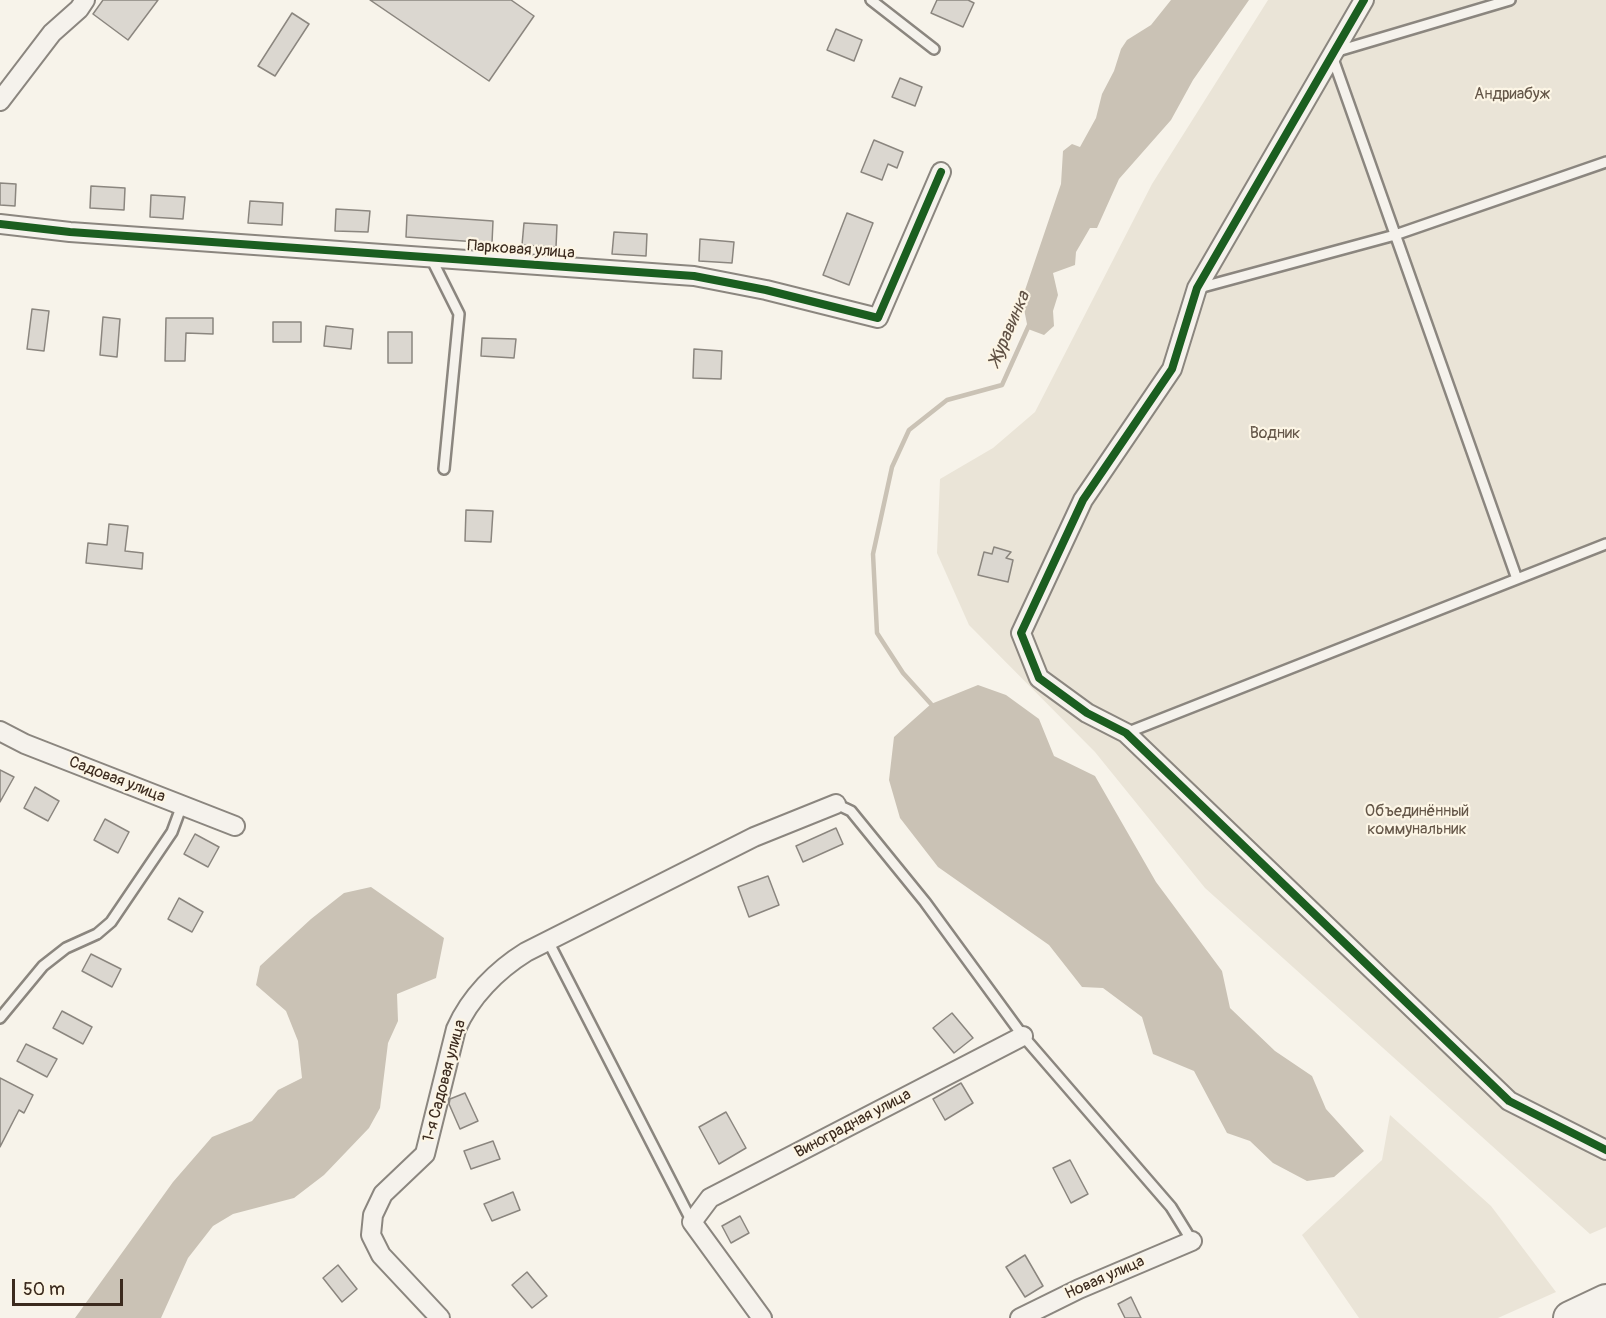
<!DOCTYPE html>
<html>
<head>
<meta charset="utf-8">
<style>
  body { margin:0 }
  #map { position:relative; width:1606px; height:1318px; overflow:hidden; background:#f7f3ea; font-family:Pangolin,sans-serif }
  canvas { display:block }
  .scale { position:absolute; left:12px; top:1279px; width:111px; height:27px; box-sizing:border-box; border:3px solid #3b2a1e; border-top:0; padding-left:8px; font-size:18px; line-height:21px; white-space:nowrap; color:#3b2a1e; -webkit-text-stroke:4px #fcf5e5; paint-order:stroke }
</style>
</head>
<body>
<div id="map">
<canvas width="1606" height="1318"></canvas>
<div class="scale">50 m</div>
</div>
<script>
const g = document.querySelector('canvas').getContext('2d');
g.lineJoin = 'round';
function fill(path, color) {
  g.fillStyle = color;
  g.fill(path, 'evenodd');
}
function strokePath(path, color, width, dash) {
  g.strokeStyle = color;
  g.lineWidth = width;
  g.lineCap = dash ? 'butt' : 'round';
  g.setLineDash(dash || []);
  g.stroke(path);
}
function label(font, color, halo, rows, align = 'center') {
  g.font = font + ' Pangolin,sans-serif';
  g.lineWidth = 4.5;
  g.setLineDash([]);
  g.textBaseline = 'middle';
  g.strokeStyle = halo;
  g.fillStyle = color;
  for (const [text, x, y, turn = 0] of rows) {
    g.save();
    g.translate(x, y);
    g.rotate((+turn || 0) * Math.PI / 180);
    g.textAlign = isNaN(turn) ? turn : align;
    if (halo) g.strokeText(text, 0, 0);
    g.fillText(text, 0, 0);
    g.restore();
  }
}
fill(new Path2D(`
  M1268 0H1606V1227L1590 1234 1205 888 1095 752 969 625 937 553 940 479 993 448 1035 412 1152 184Z
  M1390 1115 1491 1206 1556 1292 1498 1318H1359L1302 1235 1382 1160Z`), '#eae4d7');
fill(new Path2D(`
  M1171 0H1249L1193 80 1171 120 1119 179 1097 228H1090L1076 252 1075 265 1053 273 1058 295 1053 311 1054 326 1044 335 1028 329 1022 299 1061 184 1063 151 1072 144 1080 147 1096 118 1102 94 1114 71 1121 49 1127 40 1151 25Z
  M978 685 1006 695 1039 719 1054 756 1095 776 1156 882 1222 971 1230 1008 1275 1051 1312 1076 1326 1109 1364 1151 1334 1177 1307 1181 1273 1163 1250 1141 1227 1133 1194 1071 1153 1054 1142 1017 1103 988 1082 987 1049 945 938 867 900 818 889 780 894 737 931 704Z
  M371 887 444 938 436 978 397 994 398 1021 388 1043 380 1108 369 1128 324 1175 294 1198 233 1214 213 1226 188 1258 161 1318H75L173 1182 212 1137 252 1121 278 1090 302 1078 298 1041 286 1011 256 985 260 966 311 919 344 893Z`), '#cac2b5');
strokePath(new Path2D(`
  M931 704 903 673 877 633 873 554 892 467 909 430 947 400 1002 385 1030 323`), '#cac2b5', 4.5);
const building = new Path2D(`
  M103 0H158L128 40 93 14Z
  M370 0H511L534 16 489 81Z
  M937 0H968L974 3 963 27 931 13Z
  M292 13 309 24 275 76 258 66Z
  M836 29 862 40 854 61 827 50Z
  M900 78 922 87 915 106 892 97Z
  M874 140 903 152 897 168 888 164 882 180 861 172Z
  M0 183 16 184 15 206 0 205Z
  M91 186 125 188 124 210 90 208Z
  M151 195 185 197 183 219 150 217Z
  M250 201 283 203 282 225 248 223Z
  M336 209 370 211 368 232 335 231Z
  M847 213 873 223 849 285 823 275Z
  M407 215 493 221 492 243 406 237Z
  M524 223 557 225 556 247 522 245Z
  M614 232 647 234 646 256 612 254Z
  M700 239 734 242 732 263 699 261Z
  M32 309 49 311 44 351 27 349Z
  M103 317 120 319 117 357 100 355Z
  M166 318H213V334L186 333 185 361H165Z
  M273 322H301V342H273Z
  M326 326 353 329 351 349 324 346Z
  M388 332H412V363H388Z
  M482 338 516 339 514 358 481 356Z
  M694 349 722 351 721 379 693 378Z
  M466 510 493 511 491 542 465 541Z
  M109 524 128 526 125 551 143 553 142 569 86 563 88 543 107 545Z
  M994 547 1011 552 1006 558 1013 560 1008 582 978 575 984 552 992 554Z
  M0 770 14 777 0 802Z
  M35 787 59 801 48 821 24 808Z
  M105 819 129 832 118 853 94 840Z
  M836 828 843 844 803 862 796 846Z
  M195 834 219 847 208 867 184 854Z
  M768 876 779 905 749 917 738 887Z
  M179 898 203 912 192 932 168 919Z
  M91 954 121 969 112 987 82 971Z
  M62 1011 92 1027 83 1044 53 1028Z
  M952 1013 973 1038 954 1053 933 1028Z
  M26 1044 57 1059 47 1077 17 1061Z
  M0 1078 33 1095 24 1113 19 1110 0 1147Z
  M961 1083 973 1103 945 1120 933 1099Z
  M465 1093 478 1121 460 1129 449 1104 450 1099Z
  M726 1112 746 1148 719 1164 699 1127Z
  M493 1141 500 1159 471 1169 464 1151Z
  M1070 1160 1088 1194 1071 1203 1053 1168Z
  M513 1192 520 1210 492 1221 484 1204Z
  M740 1216 749 1233 731 1243 722 1226Z
  M1025 1255 1043 1286 1025 1297 1006 1267Z
  M338 1265 357 1289 342 1302 323 1278Z
  M527 1272 547 1296 532 1308 512 1285Z
  M1131 1297 1141 1318H1125L1118 1304Z`);
fill(building, '#dbd7d0');
strokePath(building, '#8b867f', 1.5);
const lane = new Path2D(`
  M871 0 934 49
  M1510 0 1331 53 1517 579
  M430 256 459 314 444 469
  M1199 288 1395 235 1606 162
  M1126 733 1606 544
  M836 804 851 811 925 902 1023 1036 1171 1207 1192 1241
  M548 941 692 1222
  M0 1018 43 966 66 948 97 934 111 922 172 832 182 805`);
const street = new Path2D(`
  M1364 0 1197 288 1172 369 1083 500 1021 633 1039 678 1087 713 1126 733 1509 1101 1606 1150
  M0 101 52 33 79 9 85 0
  M0 224 70 232 694 276 766 290 878 318 941 172
  M0 731 25 744 235 826
  M440 1318 381 1255 371 1235 373 1215 383 1194 425 1154 456 1029C470 997 497 970 526 952L754 837 836 804
  M762 1318 692 1222 710 1198 1023 1036
  M1020 1318 1079 1289 1192 1241`);
const highway = new Path2D(`
  M1570 1318 1606 1301`);
strokePath(lane, '#8b867f', 14);
strokePath(street, '#8b867f', 22);
strokePath(highway, '#8b867f', 36);
strokePath(lane, '#f5f2ec', 9);
strokePath(street, '#f5f2ec', 18);
strokePath(highway, '#f5f2ec', 32);
strokePath(new Path2D(`
  M1364 0 1197 288 1172 369 1083 500 1021 633 1039 678 1087 713 1126 733 1509 1101 1606 1150
  M0 224 70 232 694 276 766 290 878 318 941 172`), '#1b5e20', 8);
label('16px', '#645648', '#fcf5e5', [
  ["Андриабуж",1512,95],
  ["Водник",1275,434],
  ["Объединённый",1417,812],
  ["коммунальник",1417,830]
]);
label('16px', '#3b2a1e', '#fcf5e5', [
  ["Парковая улица",521,250,4],
  ["Садовая улица",117,780,21],
  ["1-я Садовая улица",445,1081,-75],
  ["Виноградная улица",853,1124,-28],
  ["Новая улица",1105,1278,-24]
]);
label('italic 18px', '#605144', '#fcf5e5', [
  ["Журавинка",1010,329,-67]
]);
</script>
</body>
</html>
